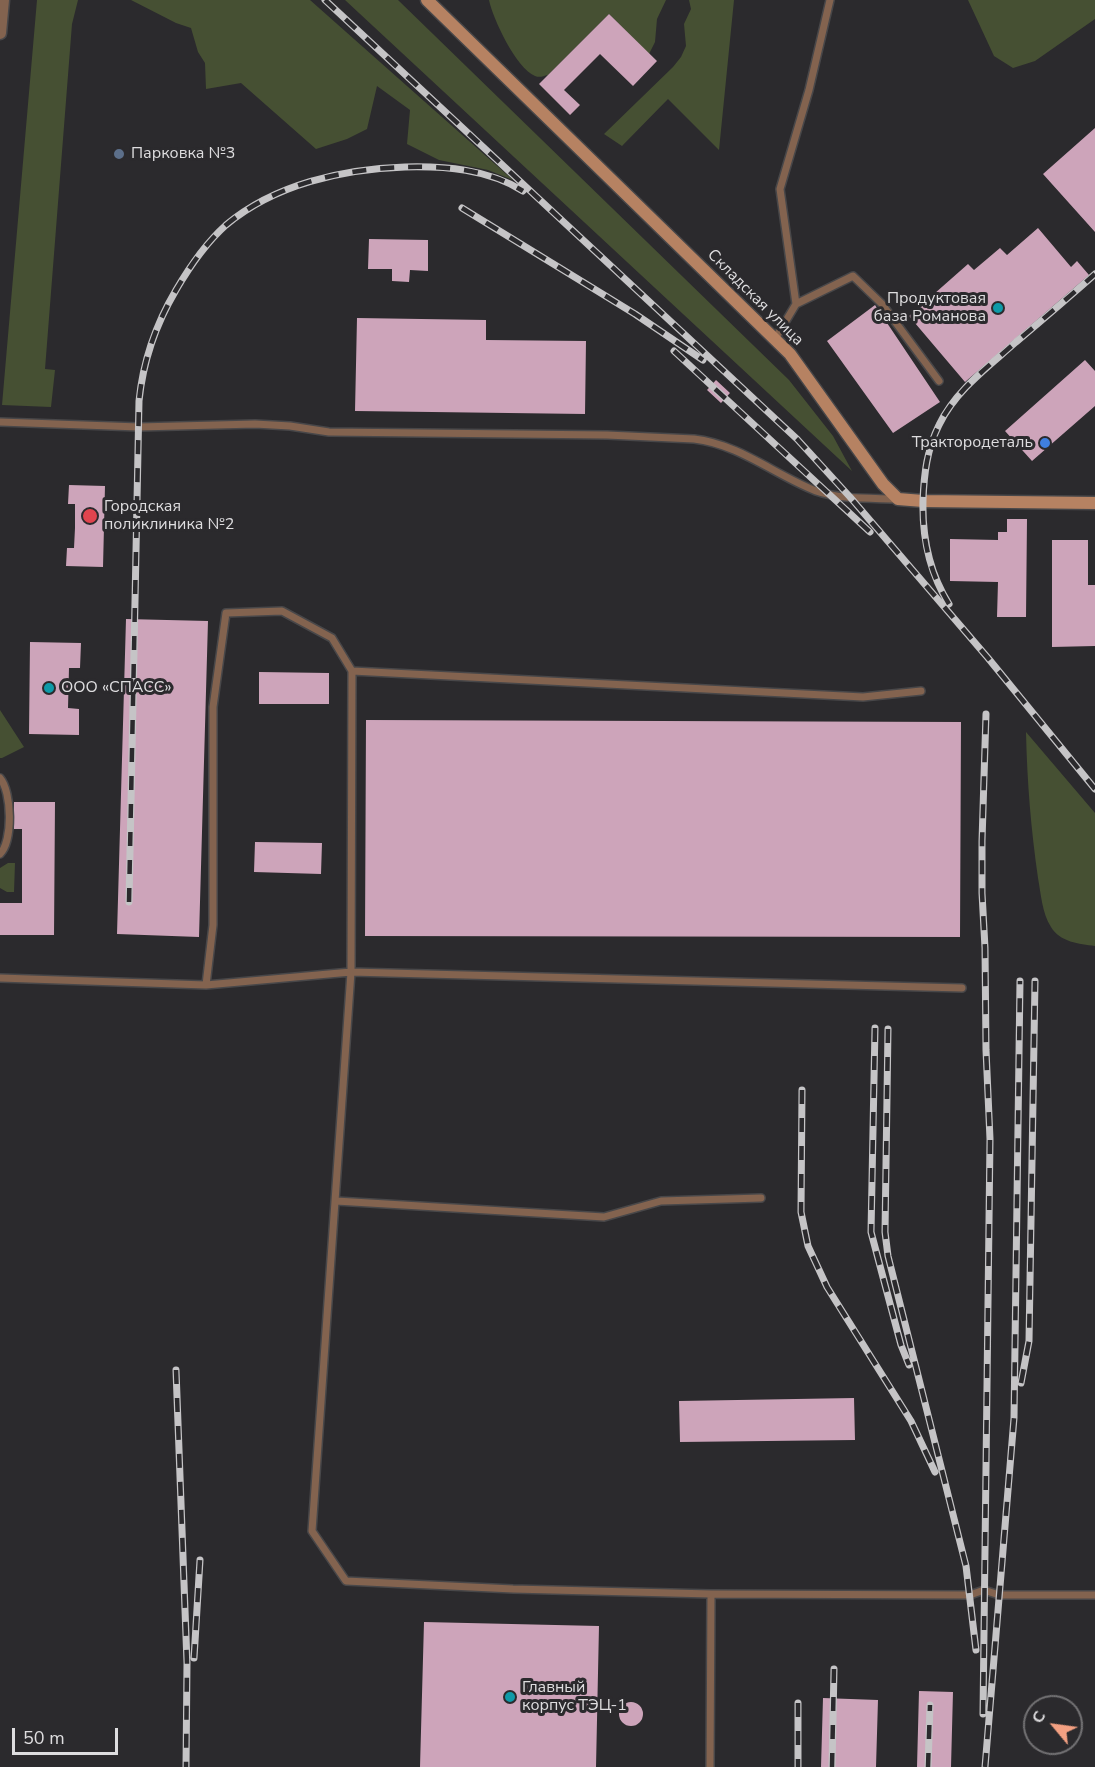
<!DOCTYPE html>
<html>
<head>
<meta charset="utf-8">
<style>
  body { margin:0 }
  #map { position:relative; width:1095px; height:1767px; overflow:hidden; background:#2b2a2d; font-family:"Nunito Sans",sans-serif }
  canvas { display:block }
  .north { position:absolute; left:1023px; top:1695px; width:60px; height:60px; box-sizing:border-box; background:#2b2a2d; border:2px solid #737274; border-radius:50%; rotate:299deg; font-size:16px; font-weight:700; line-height:24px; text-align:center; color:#dedddf }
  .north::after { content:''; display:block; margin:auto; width:21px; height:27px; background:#f3a082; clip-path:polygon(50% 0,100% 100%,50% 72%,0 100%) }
  .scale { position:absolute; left:12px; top:1728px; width:106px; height:27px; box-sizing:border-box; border:3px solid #dedddf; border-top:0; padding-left:8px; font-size:18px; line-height:21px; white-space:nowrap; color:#dedddf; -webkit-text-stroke:4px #2b2a2d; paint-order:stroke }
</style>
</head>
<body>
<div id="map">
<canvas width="1095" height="1767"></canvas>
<div class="north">С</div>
<div class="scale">50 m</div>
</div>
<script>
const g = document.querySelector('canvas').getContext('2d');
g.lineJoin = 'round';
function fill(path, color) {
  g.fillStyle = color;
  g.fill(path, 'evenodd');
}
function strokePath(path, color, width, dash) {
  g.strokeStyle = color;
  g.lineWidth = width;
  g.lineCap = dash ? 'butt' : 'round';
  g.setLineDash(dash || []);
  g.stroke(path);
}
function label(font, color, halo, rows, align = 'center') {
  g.font = font + ' "Nunito Sans",sans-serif';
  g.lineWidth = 6;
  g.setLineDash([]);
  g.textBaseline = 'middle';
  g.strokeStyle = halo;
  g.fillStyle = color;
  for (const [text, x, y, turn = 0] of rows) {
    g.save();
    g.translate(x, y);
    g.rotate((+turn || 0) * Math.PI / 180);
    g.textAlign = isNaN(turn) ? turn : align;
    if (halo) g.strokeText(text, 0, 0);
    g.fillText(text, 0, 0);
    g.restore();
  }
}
fill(new Path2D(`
  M37 0H78L72 24 45 369 55 370 51 407 2 405Z
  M131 0H310L513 180 488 170 439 160 407 144 410 110 377 86 367 129 347 139 316 149 241 83 206 89 205 63 198 52 191 28 176 23Z
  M345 0H398L789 380 833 436 852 471Z
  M489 0H666L657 19 655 42 649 54 609 14 548 75C543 76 540 78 535 76 516 68 493 19 489 0Z
  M689 0H734L719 150 668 99 622 146 604 134 673 67 681 57 686 46 684 24 691 9Z
  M968 0H1095V19L1035 61 1013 68 994 56Z
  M0 710 24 747 2 758H0Z
  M1026 732 1095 813V946C1079 944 1060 942 1051 927 1042 913 1041 894 1038 878 1031 830 1027 781 1026 732Z
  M8 863H15L14 892H7L0 888V868Z`), '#465033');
fill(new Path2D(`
  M609 14 657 61 633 86 600 54 564 90 580 105 570 115 539 84Z
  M1095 128V232L1043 174Z
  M1038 228 1071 267 1077 261 1089 275 965 382 909 316 968 264 974 270 1000 248 1007 255Z
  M369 239 428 240V271L410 270 409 282 392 281V269H368Z
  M875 305 940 402 893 433 827 341Z
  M357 318 486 320V340L586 341 585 414 355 411Z
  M1085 360 1095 371V406L1032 461 1005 431Z
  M716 380 730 393 721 403 707 390Z
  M69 485 105 486 103 567 66 566 67 548H74L75 528V504H68Z
  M1007 519H1027L1026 617H997L998 582 950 581V539L998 540V532H1007Z
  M1052 540H1088V585H1095V646L1052 647Z
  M126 619 208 621 199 937 117 934Z
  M30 642 81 643 80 668H69L68 708 79 709V735L29 734Z
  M259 672 329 673V704H259Z
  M366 720 961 722 960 937 365 936Z
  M14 802H55L54 935H0V903H22V829H14Z
  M255 842 322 843 321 874 254 872Z
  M854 1398 855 1440 680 1442 679 1401Z
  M424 1622 599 1626 596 1767H420Z
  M919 1691 953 1692 951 1767H917Z
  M823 1698 878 1700 876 1767H821Z
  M619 1714a12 12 0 1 1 24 0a12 12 0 1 1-24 0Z`), '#cda4ba');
const lane = new Path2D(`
  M796 304 853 276 882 304 939 381
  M775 339 796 304 780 189 809 90 830 0
  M0 422 139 427 255 424 290 426 329 432 607 435 694 439C739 444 775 475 816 491 842 500 872 498 898 499
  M921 691 863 697 352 671 351 972 312 1531 346 1581 513 1589 711 1594 970 1595 984 1590 999 1595H1095
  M0 778C12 792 13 841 0 854
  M0 978 206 985 351 972 962 988
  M206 985 213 925V707L226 613 282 611 332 638 352 671
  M336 1201 604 1217 661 1201 761 1198
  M710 1767 711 1594`);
const street = new Path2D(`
  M0 33 3 0`);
const secondary = new Path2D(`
  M427 0 790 354 883 484 898 499 923 501 1095 503`);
strokePath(lane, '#484749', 10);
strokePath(street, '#484749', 15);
strokePath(secondary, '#484749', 15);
strokePath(lane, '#83634f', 7);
strokePath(street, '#83634f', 12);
strokePath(secondary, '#b68262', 12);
const rail = new Path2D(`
  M325 0 797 439 850 497 988 658 1095 789
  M462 208 635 314 703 360
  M674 351 870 532
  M949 604C929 572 922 538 923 500 924 474 927 449 939 425 955 391 988 367 1016 342 1042 320 1069 297 1095 274
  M129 902 139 401C143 361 156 324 176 290 190 266 206 243 226 225 275 184 343 169 405 167 445 166 488 169 523 191
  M875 1028 871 1232 901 1345 909 1365
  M888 1029 885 1232 888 1256 966 1566 976 1650
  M802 1090 801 1212 808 1246 827 1287 911 1421 935 1472
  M176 1370 187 1663 186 1767
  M1021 1383 1029 1341 1035 981
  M194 1658 200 1560
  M798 1703V1767
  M983 1714 990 1139 986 1050 985 948 982 893V841L986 714
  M832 1767 834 1669
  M928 1767 930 1705
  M985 1767 1014 1418 1020 981`);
strokePath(rail, '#c5c4c6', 7);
strokePath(rail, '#2b2a2d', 4.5, [14]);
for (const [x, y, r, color] of [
  [119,154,6,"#5c6f8a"],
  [998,308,6,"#0f9aa8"],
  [1045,443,6,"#3f7fe0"],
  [90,516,8,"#e0444e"],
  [49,688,6,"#0f9aa8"],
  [510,1697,6,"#0f9aa8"]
]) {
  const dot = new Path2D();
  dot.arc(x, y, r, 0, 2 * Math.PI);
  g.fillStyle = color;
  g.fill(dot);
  strokePath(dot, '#2b2a2d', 2);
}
label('16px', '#dedddf', '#2b2a2d', [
  ["Парковка №3",131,154],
  ["Продуктовая",986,299,"right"],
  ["база Романова",986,317,"right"],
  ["Трактородеталь",1033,443,"right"],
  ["Городская",104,507],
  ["поликлиника №2",104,525],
  ["ООО «СПАСС»",61,688],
  ["Главный",522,1688],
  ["корпус ТЭЦ-1",522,1706]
], 'left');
label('16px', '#dedddf', '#2b2a2d', [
  ["Складская улица",755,298,45]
]);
</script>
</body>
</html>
